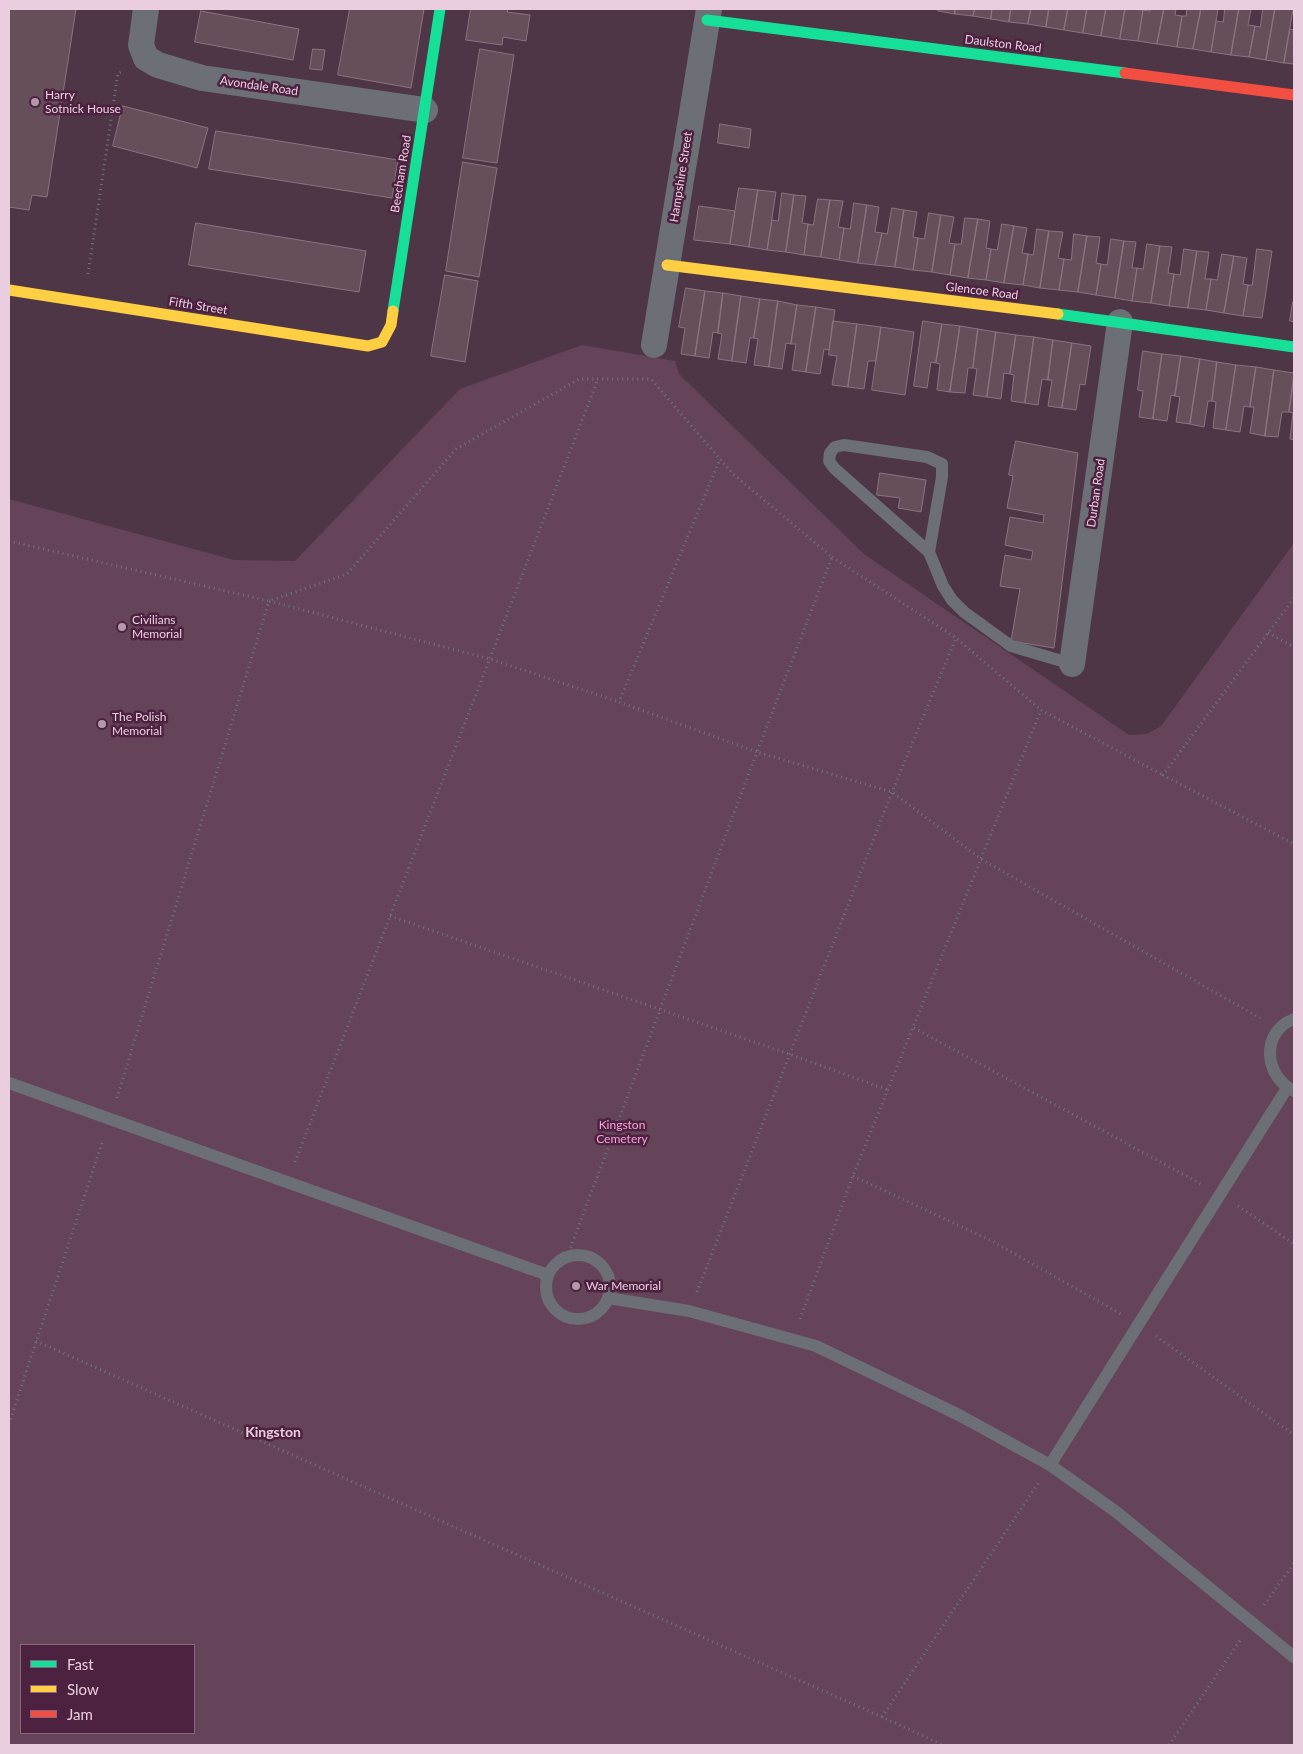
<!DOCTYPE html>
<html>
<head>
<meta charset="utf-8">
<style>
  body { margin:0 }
  #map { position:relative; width:1303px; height:1754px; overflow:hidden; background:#4e3646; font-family:Lato,sans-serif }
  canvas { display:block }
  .frame { position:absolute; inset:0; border:10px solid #eacedf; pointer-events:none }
  .legend { position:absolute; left:20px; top:1644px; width:175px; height:90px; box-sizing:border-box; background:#4d2140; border:1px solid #8c6680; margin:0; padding:6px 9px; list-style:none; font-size:15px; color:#eacedf }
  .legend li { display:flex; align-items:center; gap:10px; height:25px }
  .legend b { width:25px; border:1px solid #8c6680 }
</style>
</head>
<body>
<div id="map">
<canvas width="1303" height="1754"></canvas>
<div class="frame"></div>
<ul class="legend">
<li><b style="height:6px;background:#16e098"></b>Fast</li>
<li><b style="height:6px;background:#ffcf43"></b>Slow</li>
<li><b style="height:6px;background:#f24e42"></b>Jam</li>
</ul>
</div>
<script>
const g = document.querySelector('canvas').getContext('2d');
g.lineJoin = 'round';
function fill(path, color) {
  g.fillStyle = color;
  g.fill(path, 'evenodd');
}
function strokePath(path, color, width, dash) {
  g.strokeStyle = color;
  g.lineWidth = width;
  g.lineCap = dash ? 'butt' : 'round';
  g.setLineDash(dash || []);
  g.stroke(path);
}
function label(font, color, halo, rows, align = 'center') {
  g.font = font + ' Lato,sans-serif';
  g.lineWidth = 5;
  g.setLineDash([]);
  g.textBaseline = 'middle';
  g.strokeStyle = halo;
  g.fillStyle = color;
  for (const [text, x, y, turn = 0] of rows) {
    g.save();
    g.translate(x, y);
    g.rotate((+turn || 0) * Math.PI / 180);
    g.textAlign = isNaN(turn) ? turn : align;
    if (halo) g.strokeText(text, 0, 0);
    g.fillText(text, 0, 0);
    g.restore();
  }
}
fill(new Path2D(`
  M582 345 675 361 679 374 864 554 1129 735 1147 734 1161 726 1294 543V1745H9V499L234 560 295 561 460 389ZM21 1645H194V1733H21Z`), '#65445a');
const building = new Path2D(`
  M9 9H76L47 197 32 195 29 210 9 207Z
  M350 9H424L411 88 338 75Z
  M471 9H508L507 12 530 15 526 41 503 37 502 45 466 40Z
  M938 9H955V14L938 11Z
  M955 9H975L973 16 955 14Z
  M975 9H992L991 19 973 16Z
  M992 9H1011L1009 22 991 19Z
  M1011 9H1031L1028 24 1009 22Z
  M1031 9H1049L1046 27 1028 24Z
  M1049 9H1068L1064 30 1046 27Z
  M1068 9H1087L1083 33 1064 30Z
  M1087 9H1106L1101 36 1083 33Z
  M1106 9H1125L1120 39 1101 36Z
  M1125 9 1143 10 1138 41 1120 39Z
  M1150 9H1164L1157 44 1138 41 1143 10 1150 11Z
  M1164 9H1176L1175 15 1182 16 1177 47 1157 44Z
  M1187 9H1201L1193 49 1177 47 1182 16H1186Z
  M1201 9H1218L1211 52 1193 49Z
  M1225 9H1239L1231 55 1211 52 1216 21 1223 22Z
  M1239 9H1251L1248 25 1255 26 1249 57 1231 55Z
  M1263 9H1275L1266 60 1249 57 1255 26 1260 27Z
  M1275 9H1293L1284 63 1266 60Z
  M201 11 299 29 293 60 195 42Z
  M1290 29 1294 30V64L1284 63Z
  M313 49 325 50 322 70 310 69Z
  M480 49 514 55 497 163 463 158Z
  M123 106 208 128 197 168 113 146Z
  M720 124 751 129 749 148 718 143Z
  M216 131 398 160 392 198 209 169Z
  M463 162 497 168 479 277 446 271Z
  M739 188 758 190 749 247 730 244Z
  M758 190 776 192 767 250 749 247Z
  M782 193 794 195 786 252 767 250 772 220 778 221Z
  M794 195 806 196 802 223 808 224 804 255 786 252Z
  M818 199 830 200 821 257 804 255 808 224 813 225Z
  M830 200 843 201 838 227 844 228 839 260 821 257Z
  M854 203 867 205 858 263 839 260 844 228 850 229Z
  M867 205 879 207 875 232 882 233 875 265 858 263Z
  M699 206 735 211 730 244 694 240Z
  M892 208 904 210 895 267 875 265 882 233 887 234Z
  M904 210 917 212 913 237 918 238 913 270 895 267Z
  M929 213 941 215 932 272 913 270 918 238 924 239Z
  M941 215 954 217 949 243 955 244 950 275 932 272Z
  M965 218 978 219 968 278 950 275 955 244H961Z
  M978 219 990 221 986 248 991 249 986 280 968 278Z
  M196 223 366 251 359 292 189 265Z
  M1002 224 1014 226 1004 283 986 280 991 249 997 250Z
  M1014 226 1027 228 1022 253 1028 254 1023 285 1004 283Z
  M1037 229 1049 231 1040 288 1023 285 1028 254 1033 255Z
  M1049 231 1063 232 1058 258 1064 259 1059 290 1040 288Z
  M1074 234 1087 236 1078 292 1059 290 1064 259 1071 260Z
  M1087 236 1100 237 1096 263 1101 264 1096 295 1078 292Z
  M1111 239 1124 241 1115 298 1096 295 1101 264 1107 265Z
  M1124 241 1136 242 1132 268H1137L1132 301 1115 298Z
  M1147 244 1160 246 1151 303 1132 301 1137 268 1143 269Z
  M1160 246 1172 247 1168 273 1174 274 1169 306 1151 303Z
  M1184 249 1197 251 1188 308 1169 306 1174 274 1180 275Z
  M1257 249 1272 251 1262 318 1243 316 1248 285H1252Z
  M1197 251 1209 252 1205 279H1211L1206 310 1188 308Z
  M1222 254 1234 256 1224 313 1206 310 1211 279 1217 280Z
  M1234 256 1247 258 1243 284 1248 285 1243 316 1224 313Z
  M445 275 478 281 465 362 431 356Z
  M686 288 705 291 695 356 681 354 685 328 679 327Z
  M705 291 723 293 718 333 713 332 709 358 695 356Z
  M723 293 741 296 732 361 718 359 722 334 718 333Z
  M741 296 760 299 754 338H750L746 363 732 361Z
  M760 299 778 301 769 367 754 365 758 339 754 338Z
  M778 301 797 305 791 344 786 343 782 369 769 367Z
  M1293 302H1294V322L1290 321Z
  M797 305 816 307 806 372 792 370 796 344H791Z
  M816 307 835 310 829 350 824 349 820 374 806 372Z
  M833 321 857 324 848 387 832 385 837 356 829 355Z
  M923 321 942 324 936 363 931 362 927 388 914 386Z
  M857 324 881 327 876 361H868L864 389 848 387Z
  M942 324 960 326 950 392 937 390 940 364 936 363Z
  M960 326 978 329 973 368H968L965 393 950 392Z
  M881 327 914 332 905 395 872 390Z
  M978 329 996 332 987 397 973 395 977 369 973 368Z
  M996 332 1016 335 1010 374 1004 373 1001 399 987 397Z
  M1016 335 1034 337 1025 403 1011 401 1014 375 1010 374Z
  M1034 337 1053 340 1048 380 1042 379 1038 405 1025 403Z
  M1053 340 1072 343 1062 408 1048 406 1052 380H1048Z
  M1072 343 1091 346 1085 385 1080 384 1076 410 1062 408Z
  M1143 351 1162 354 1153 419 1139 417 1143 391 1138 390Z
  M1162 354 1181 356 1175 396 1171 395 1167 421 1153 419Z
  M1181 356 1200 359 1190 424 1176 422 1180 397 1175 396Z
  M1200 359 1217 362 1212 401H1208L1204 427 1190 424Z
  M1217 362 1236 365 1226 430 1213 428 1216 402 1212 401Z
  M1236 365 1256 367 1250 407 1244 406 1240 432 1226 430Z
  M1256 367 1274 370 1265 436 1250 433 1254 407H1250Z
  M1274 370 1294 373 1289 412H1282L1278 437 1265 436Z
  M1294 379V440L1290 439 1293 413 1289 412Z
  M1016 441 1078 453 1054 648 1011 641 1020 589 1000 586 1005 555 1031 560 1033 551 1005 545 1010 517 1043 523 1044 515 1007 508 1013 476 1009 475Z
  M880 473 926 480 921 512 898 508 900 498 877 495Z`);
fill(building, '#664f5a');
strokePath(building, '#8b747f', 1);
strokePath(new Path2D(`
  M88 274 118 73 121 72
  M9 541 269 601 347 574 456 449 579 379H651L733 474 832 557 757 752 892 792 981 859 1260 1018
  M832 557 956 638 1041 710
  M1294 598 1163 775 1294 844
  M1268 633 1294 647
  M390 916 789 1054 888 1090
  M914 1028 1201 1184
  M117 1098 269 601 490 659 619 702
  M295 1162 598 379
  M853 1176 992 1241 1121 1314
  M1238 1206 1294 1244
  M567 1257 757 752 619 702 720 459
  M697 1292 892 792 956 638
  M800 1319 853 1176 1041 710 1163 775
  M1156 1336 1294 1435
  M36 1341 882 1717 943 1745
  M9 1424 103 1140
  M1264 1605 1294 1563
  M882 1717 1039 1482
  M1169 1745 1241 1639`), '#757279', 3, [1, 4]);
strokePath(new Path2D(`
  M929 552 834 468 829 461 830 453 835 447 844 445 927 457 942 464V477L929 552 943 586 952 600 964 612 1011 646 1072 664
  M9 1083 548 1275
  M1294 1091C1264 1076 1260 1032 1294 1019
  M546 1287a32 32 0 1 1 64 0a32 32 0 1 1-64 0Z
  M608 1298 689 1311 816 1346 959 1415 1050 1465 1067 1477 1115 1511 1294 1657
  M1050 1465 1287 1088`), '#6c6f75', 12);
strokePath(new Path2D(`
  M146 9 141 45 146 58 158 65 202 78 425 110
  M654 345 709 9
  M1072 664 1120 322`), '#6c6f75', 26);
strokePath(new Path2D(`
  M707 20 1125 73
  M393 311 440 9
  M1058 314 1294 347`), '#16e098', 11);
strokePath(new Path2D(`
  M667 265 1058 314
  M9 290 368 346 382 342 391 325 393 311`), '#ffcf43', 11);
strokePath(new Path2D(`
  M1125 73 1294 95`), '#f24e42', 11);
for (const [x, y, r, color] of [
  [35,102,5,"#b399a9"],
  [122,627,5,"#b399a9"],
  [102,724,5,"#b399a9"],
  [576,1286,5,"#b399a9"]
]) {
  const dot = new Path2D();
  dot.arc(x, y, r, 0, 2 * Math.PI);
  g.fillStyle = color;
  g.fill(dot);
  strokePath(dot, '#4d2140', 2);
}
label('12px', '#eacedf', '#4d2140', [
  ["Daulston Road",1003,44,7],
  ["Avondale Road",259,86,8],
  ["Beecham Road",401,174,-81],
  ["Hampshire Street",681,177,-81],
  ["Glencoe Road",982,291,7],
  ["Fifth Street",198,306,9],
  ["Durban Road",1096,493,-82]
]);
label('12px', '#eacedf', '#4d2140', [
  ["Harry",45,95],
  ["Sotnick House",45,109],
  ["Civilians",132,620],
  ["Memorial",132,634],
  ["The Polish",112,717],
  ["Memorial",112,731],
  ["War Memorial",586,1286]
], 'left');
label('12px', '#f6a3da', '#4d2140', [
  ["Kingston",622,1125],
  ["Cemetery",622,1139]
]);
label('bold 14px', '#eacedf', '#4d2140', [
  ["Kingston",273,1432]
]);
</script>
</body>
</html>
